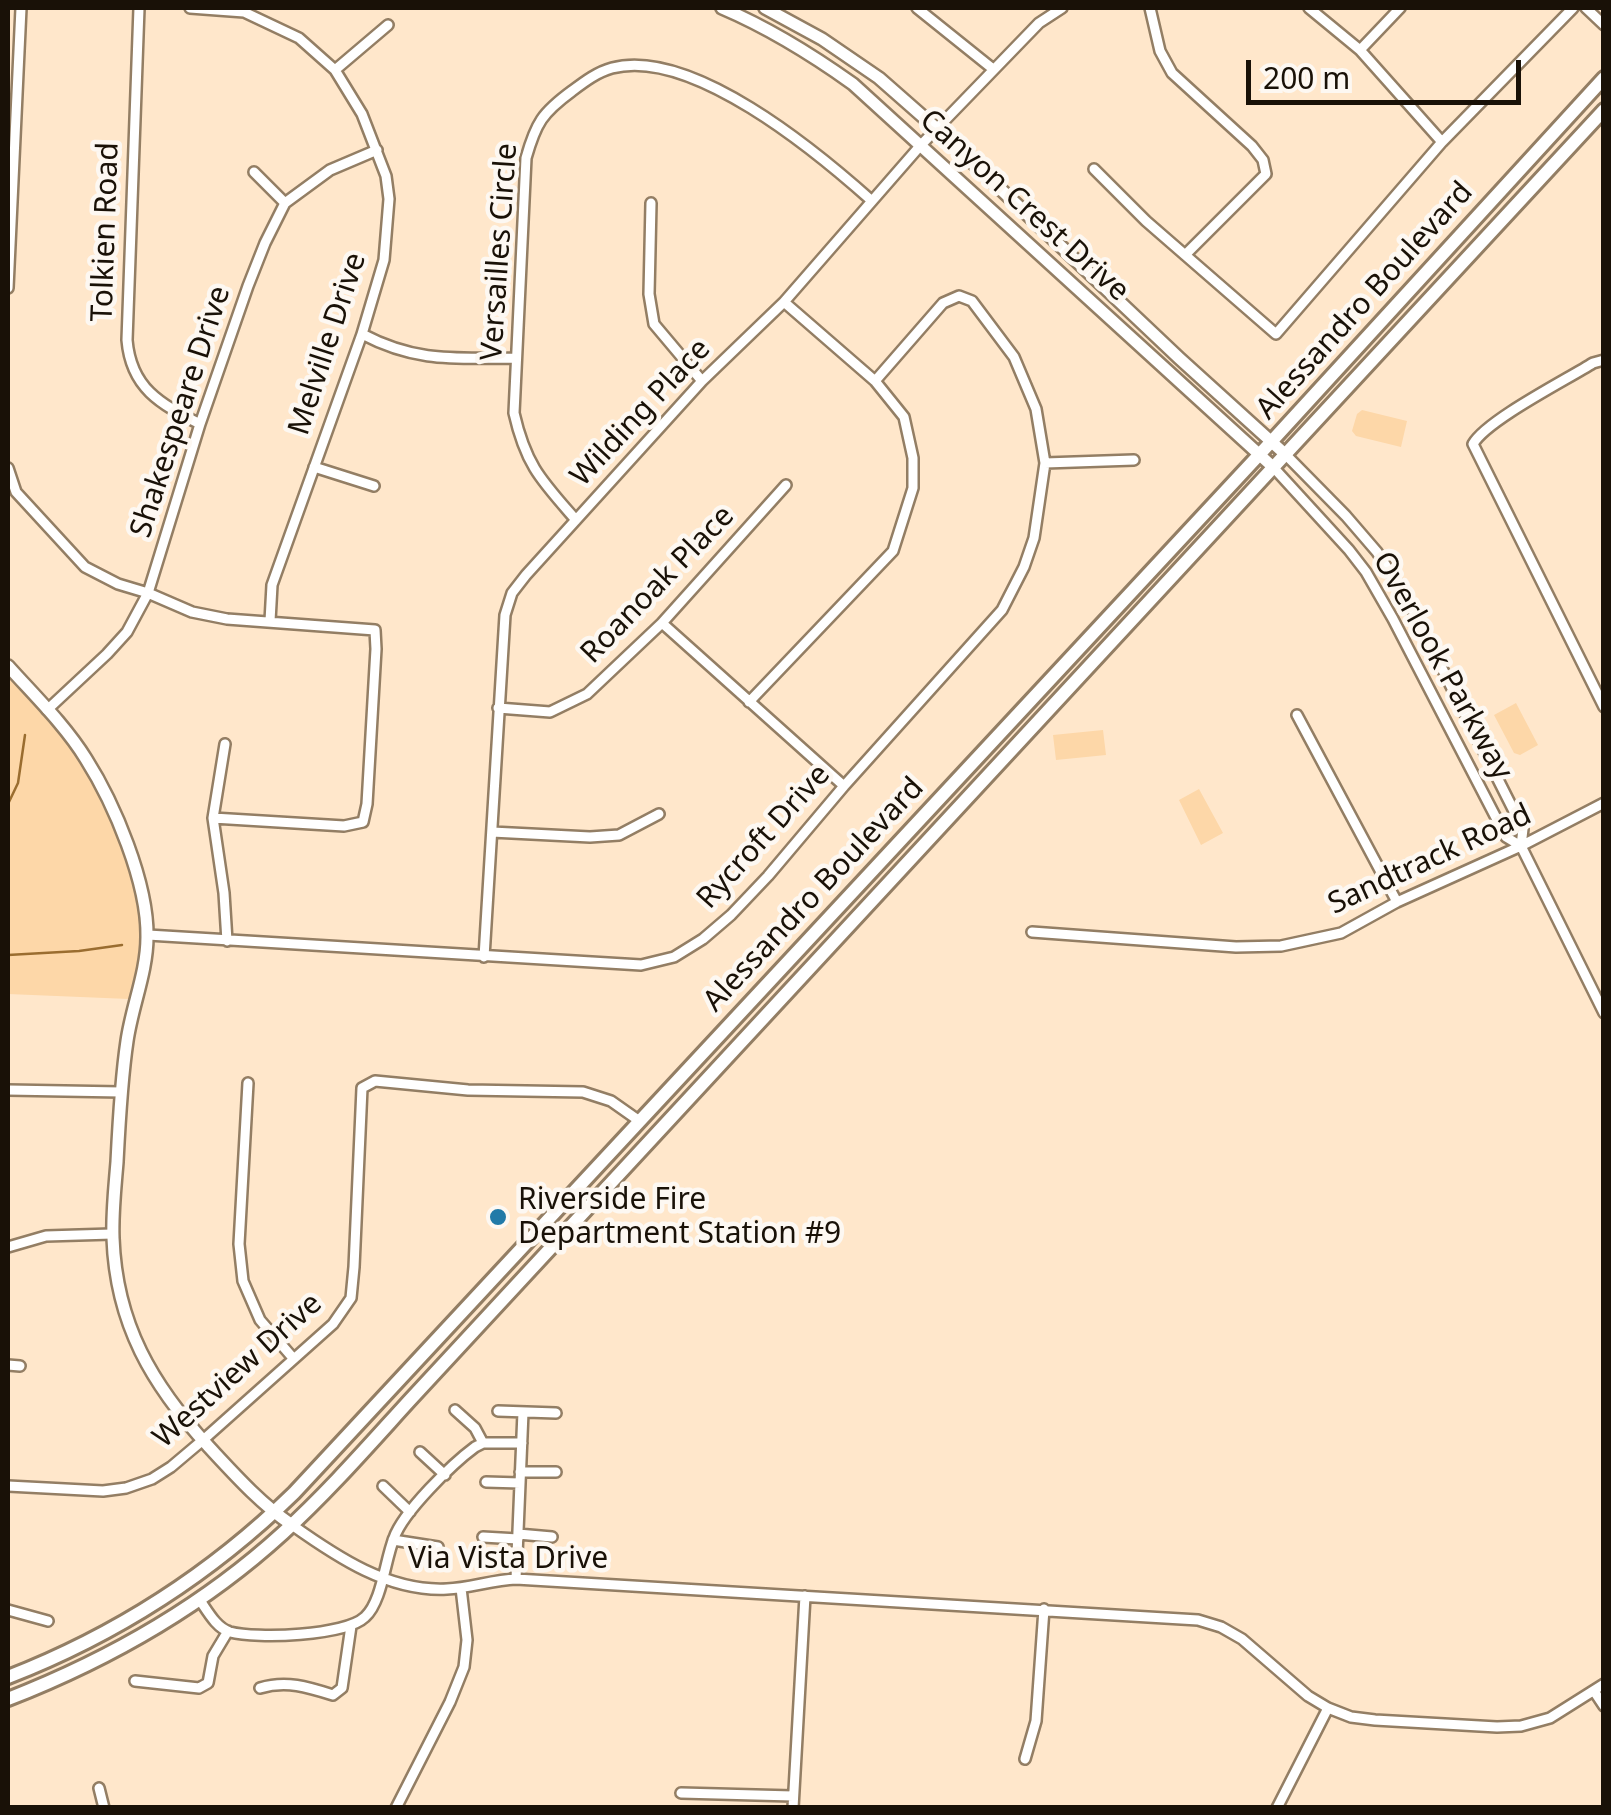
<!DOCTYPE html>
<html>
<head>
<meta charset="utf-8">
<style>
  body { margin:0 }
  #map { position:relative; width:1611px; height:1815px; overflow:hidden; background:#ffe7cb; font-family:"Noto Sans",sans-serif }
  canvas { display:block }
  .frame { position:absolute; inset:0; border:10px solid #191107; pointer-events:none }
  .scale { position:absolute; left:1246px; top:60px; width:275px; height:45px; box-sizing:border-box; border:5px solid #191107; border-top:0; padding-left:12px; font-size:30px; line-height:35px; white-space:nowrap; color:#191107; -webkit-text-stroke:8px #fdf8f2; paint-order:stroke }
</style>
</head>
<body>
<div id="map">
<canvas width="1611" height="1815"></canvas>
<div class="frame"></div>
<div class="scale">200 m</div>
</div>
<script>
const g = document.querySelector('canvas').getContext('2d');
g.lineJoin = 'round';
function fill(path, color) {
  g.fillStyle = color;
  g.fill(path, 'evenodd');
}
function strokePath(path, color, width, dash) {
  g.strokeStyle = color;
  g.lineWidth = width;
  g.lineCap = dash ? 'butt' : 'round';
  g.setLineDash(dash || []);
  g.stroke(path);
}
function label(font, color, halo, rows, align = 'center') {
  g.font = font + ' "Noto Sans",sans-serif';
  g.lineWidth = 9;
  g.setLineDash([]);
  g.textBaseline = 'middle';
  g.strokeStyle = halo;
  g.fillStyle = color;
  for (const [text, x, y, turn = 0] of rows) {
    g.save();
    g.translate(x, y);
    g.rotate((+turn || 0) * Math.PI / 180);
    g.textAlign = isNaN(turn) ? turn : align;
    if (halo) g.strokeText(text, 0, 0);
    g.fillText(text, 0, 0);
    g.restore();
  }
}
fill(new Path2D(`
  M1362 410 1407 421 1401 447 1356 436 1352 431 1357 414Z
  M8 664 75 745 135 861 142 933 139 962 129 999 8 994Z
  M1516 703 1538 745 1520 755 1514 753 1494 715Z
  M1103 730 1106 755 1056 760 1053 735Z
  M1199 789 1223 833 1201 845 1179 800Z`), '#fdd7a8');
strokePath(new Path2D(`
  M8 804 18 783 25 735
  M8 955 79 951 122 945`), '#9a6d30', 2.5);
const street = new Path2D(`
  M139 8 127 340C131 388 160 404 200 424
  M190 8 244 12 299 38 335 70 362 114 386 176 389 199 384 260 362 334 272 585 270 621
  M917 8 993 69
  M1150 8 1160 51 1172 73 1252 146 1263 160 1266 174 1185 255
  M1309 8 1360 50 1442 142
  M1586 8 1604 25
  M1360 50 1400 8
  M335 70 388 25
  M1094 169 1146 221 1276 334 1442 142 1573 8
  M254 172 285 203
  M651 203 649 294 654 324 702 381
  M8 288 21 8
  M362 334C417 363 456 358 516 358
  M1604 360 1593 363C1566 380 1487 420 1473 444L1604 707
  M1285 454 1346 516 1377 552 1405 595 1523 829 1521 846 1604 1013
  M1045 463 1134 460
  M314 467 374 486
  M1273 467 1349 550 1366 572 1393 619 1506 837 1521 846
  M8 468 16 492 85 567 118 584 148 593 192 612 227 619 375 630 376 649 367 804 363 822 344 826 213 818
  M576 520C542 481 526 466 514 413L526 158C536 123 542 113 572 91 584 82 597 72 612 68 691 47 816 151 872 201
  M662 623 844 786
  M749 702 893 551 913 488V458L904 417 875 381 784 302
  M498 708 550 712 587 694 662 623 786 485
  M47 710 107 654 127 632 148 593 200 424 248 286 265 243 285 203 330 170 377 150
  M1297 715 1397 902
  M225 744 213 818 224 893 227 941
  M492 832 590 837 619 835 659 814
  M1032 932 1236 947 1281 946 1341 933 1397 902 1521 846 1604 803
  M148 935 641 965 674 957 703 939 731 915 768 876 844 786 1002 610 1024 567 1034 538 1045 463 1036 409 1014 357 972 301 959 296 943 303 875 381
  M484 957 505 615 512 593 526 575 702 381 784 302 920 146 1039 23 1062 8
  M248 1083 239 1244 243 1281 260 1320 293 1358
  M8 1090 121 1092
  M8 1247 46 1236 112 1234
  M8 1365 20 1366
  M455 1410 475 1428 483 1443
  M498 1411 556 1413
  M420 1452 445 1475
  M520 1472H556
  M486 1482 520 1483
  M8 1486 103 1491 126 1488 152 1479 171 1467 203 1440 333 1324 351 1298 354 1267 362 1088 375 1081 468 1090 583 1092 611 1101 638 1120
  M383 1486 410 1512
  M292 1525C337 1557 389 1592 447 1589 470 1588 492 1580 516 1579L1198 1620 1221 1627 1242 1639 1308 1696 1328 1708 1351 1717 1375 1720 1497 1727 1521 1726 1550 1718 1604 1684
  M518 1534 552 1537
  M483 1537 518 1539
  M393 1540 438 1547
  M516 1579 523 1412
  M199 1599C207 1610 216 1628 230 1632 257 1639 345 1636 365 1617 382 1602 385 1560 394 1538 403 1512 452 1464 475 1447L483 1443H522
  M8 1610 48 1621
  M135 1681 199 1688 208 1683 213 1656 228 1631
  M260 1688C286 1680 308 1687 333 1695L342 1688 351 1626
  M1594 1691 1604 1706
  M1025 1759 1036 1721 1044 1609
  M99 1788 104 1808
  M681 1793 793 1796
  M396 1808 450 1702 464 1667 467 1640 461 1588
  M793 1808 805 1596
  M1277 1808 1328 1708`);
const secondary = new Path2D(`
  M722 8C769 28 811 54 853 84L1273 467
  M765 8 822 39 879 78 937 129 1179 358 1285 454
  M8 666C34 695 65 725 86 759 114 803 148 883 147 937 147 972 132 1006 127 1041 121 1081 119 1122 117 1162 115 1187 112 1213 113 1238 116 1324 152 1385 209 1447 235 1475 260 1503 292 1525`);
const primary = new Path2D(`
  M8 1677C116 1635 211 1574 294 1493L1271 442 1604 78
  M8 1699C108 1660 203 1606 283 1533 328 1492 369 1445 410 1400L1604 110`);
strokePath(street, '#937e64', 14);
strokePath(secondary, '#937e64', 16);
strokePath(primary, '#937e64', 18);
strokePath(street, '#fff', 9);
strokePath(secondary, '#fff', 11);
strokePath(primary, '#fff', 12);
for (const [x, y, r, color] of [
  [498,1217,10,"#217aa8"]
]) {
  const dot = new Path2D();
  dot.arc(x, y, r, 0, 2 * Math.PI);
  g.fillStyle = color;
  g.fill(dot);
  strokePath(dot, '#fdf8f2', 4);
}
label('30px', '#191107', '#fdf8f2', [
  ["Canyon Crest Drive",1024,206,42],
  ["Tolkien Road",106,232,-88],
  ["Versailles Circle",500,252,-86],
  ["Alessandro Boulevard",1365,301,-48],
  ["Melville Drive",328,344,-72],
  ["Shakespeare Drive",181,412,-72],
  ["Wilding Place",641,413,-47],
  ["Roanoak Place",658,585,-46],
  ["Overlook Parkway",1442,666,61],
  ["Rycroft Drive",764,837,-48],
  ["Sandtrack Road",1430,860,-25],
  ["Alessandro Boulevard",814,895,-47],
  ["Westview Drive",238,1371,-42],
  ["Via Vista Drive",508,1559]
]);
label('30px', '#191107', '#fdf8f2', [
  ["Riverside Fire",518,1200],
  ["Department Station #9",518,1234]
], 'left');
</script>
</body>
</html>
